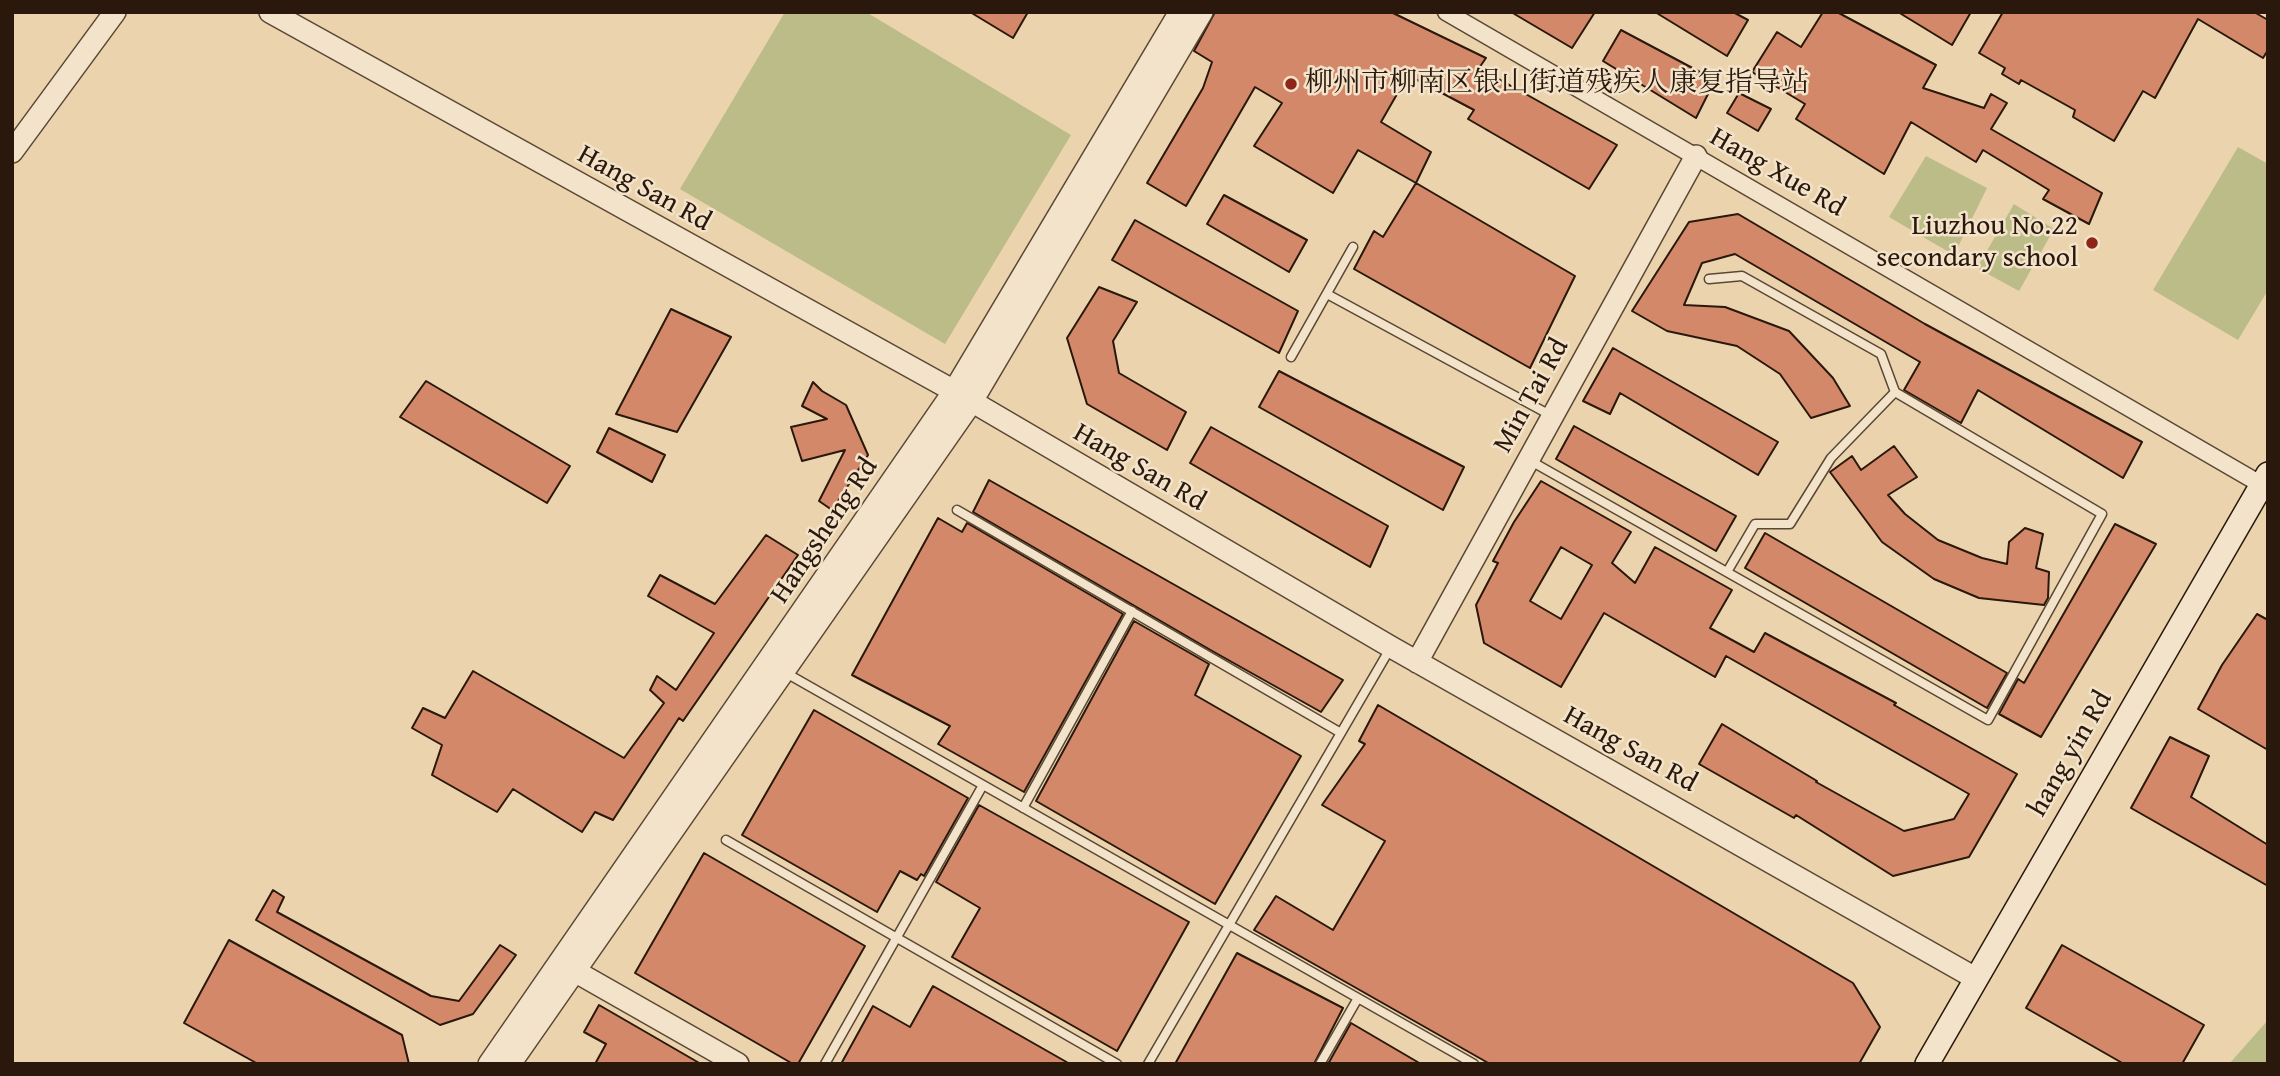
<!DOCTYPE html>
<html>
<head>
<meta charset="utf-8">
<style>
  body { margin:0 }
  #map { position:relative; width:2280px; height:1076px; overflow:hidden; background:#ebd4ad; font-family:"Gentium Book Plus",serif }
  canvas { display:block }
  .frame { position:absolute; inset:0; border:14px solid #29180b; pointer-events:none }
</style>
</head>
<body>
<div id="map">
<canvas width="2280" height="1076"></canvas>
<div class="frame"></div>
</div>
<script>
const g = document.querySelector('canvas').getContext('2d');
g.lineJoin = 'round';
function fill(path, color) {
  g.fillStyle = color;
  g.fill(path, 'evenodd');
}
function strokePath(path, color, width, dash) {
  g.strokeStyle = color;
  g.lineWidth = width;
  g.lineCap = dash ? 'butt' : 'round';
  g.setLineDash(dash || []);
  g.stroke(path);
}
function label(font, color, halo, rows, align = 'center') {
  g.font = font + ' "Gentium Book Plus","Noto Serif SC",serif';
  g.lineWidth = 5;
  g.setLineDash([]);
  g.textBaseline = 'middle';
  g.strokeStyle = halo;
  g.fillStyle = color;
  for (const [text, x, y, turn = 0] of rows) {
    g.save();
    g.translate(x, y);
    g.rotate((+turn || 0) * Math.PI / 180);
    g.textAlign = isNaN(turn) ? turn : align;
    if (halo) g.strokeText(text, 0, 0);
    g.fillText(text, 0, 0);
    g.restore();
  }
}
fill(new Path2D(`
  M785 12H866L1071 135 945 344 680 189Z
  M2238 147 2268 164V290L2238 340 2153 290Z
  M1926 156 1987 188 1954 255 1889 217Z
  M2014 204 2054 229 2019 291 1977 268Z
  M2268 1020V1064H2229Z`), '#bbbc87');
const building = new Path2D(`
  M970 12H1028L1013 38Z
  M1215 12H1391L1486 58 1479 68 1617 145 1589 189 1468 119 1474 110 1408 75 1381 122 1431 152 1416 183 1358 150 1333 193 1254 146 1282 103 1255 87 1186 206 1147 183 1203 88 1212 62 1194 51Z
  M1511 12H1595L1572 48Z
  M1655 12H1733L1748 20 1727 56Z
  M1823 12H1837L1936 65 1923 88 1984 108 1991 94 2007 103 1991 129 2102 193 2089 224 2043 199 2049 190 1983 150 1976 162 1911 122 1884 174 1796 119 1805 104 1752 72 1777 32 1801 47Z
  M1898 12H1971L1952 45Z
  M2003 12H2254L2268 20V50L2263 58 2198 19 2155 98 2143 91 2114 141 2073 117 2075 110 2021 80 2019 84 2002 74 2005 68 1979 53Z
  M1621 30 1715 80 1696 118 1603 61Z
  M1739 93 1771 109 1758 131 1727 113Z
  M1416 183 1575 276 1530 368 1354 269 1374 231 1383 237Z
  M1224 195 1307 240 1289 272 1207 224Z
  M1738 214 1925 324 2142 442 2123 478 1978 390 1961 423 1904 390 1920 362 1735 254 1702 263 1684 305 1725 307 1789 331 1833 378 1850 406 1811 418 1780 374 1737 346 1667 331 1632 311 1689 222Z
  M1135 220 1298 311 1279 353 1112 260Z
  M1099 287 1137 302 1113 341 1119 373 1186 412 1167 450 1087 404 1067 338Z
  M671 309 731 337 677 432 616 414Z
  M1613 348 1778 442 1758 475 1620 393 1610 414 1583 401Z
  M1279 371 1464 467 1443 510 1259 407Z
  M426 381 570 466 547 503 400 417Z
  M813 382 822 391 846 405 868 455 832 510 819 501 845 450 802 461 791 427 827 419 802 406Z
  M1574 426 1736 516 1716 551 1556 459Z
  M1211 427 1388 526 1370 567 1190 463Z
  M609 428 665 455 652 482 597 452Z
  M1894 446 1917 477 1888 495 1905 514 1938 540 1982 558 2007 564 2009 542 2025 528 2043 534 2036 568 2049 572 2048 598 2044 605 1979 598 1934 579 1882 542 1830 472 1852 456 1861 470Z
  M989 480 1343 680 1321 712 1214 652 973 512Z
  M1541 481 1631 532 1612 563 1635 583 1655 547 1732 590 1710 628 1754 652 1765 633 1896 703 1894 705 2017 774 1969 857 1893 876 1796 815 1794 818 1699 764 1722 724 1817 781 1816 782 1904 831 1954 819 1969 794 1726 656 1715 677 1604 613 1561 687 1484 643 1476 605 1498 563 1493 561 1514 522ZM1561 547 1592 565 1561 619 1530 601Z
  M938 518 962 532 967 523 1123 614 1024 792 938 744 950 726 852 675Z
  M2115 524 2156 544 2041 737 1999 714 2018 679 2024 683Z
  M1765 533 2007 673 1987 708 1745 568Z
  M766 535 798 555 683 721 679 718 613 820 595 812 582 832 513 789 497 812 432 775 442 745 412 728 423 708 445 718 473 671 624 758 664 703 650 690 657 676 676 690 714 633 648 596 660 575 715 604Z
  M2257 614 2268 620V750L2198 709 2222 665Z
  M1134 621 1209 664 1195 695 1301 756 1215 904 1036 801Z
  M1378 705 1853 983 1880 1027 1859 1064H1490L1254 930 1276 896 1333 930 1385 841 1322 805 1365 744 1359 741Z
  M814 710 968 798 924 876 921 874 917 880 900 871 877 912 742 835Z
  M2170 737 2209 756 2191 797 2268 845V886L2131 808Z
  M979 805 1189 922 1117 1051 952 957 980 908 936 882Z
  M704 853 865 946 798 1064H793L635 973Z
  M273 890 284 897 277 912 431 996 459 1001 500 945 516 955 473 1014 440 1025 256 920Z
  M229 940 402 1035 409 1064H258L184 1023Z
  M2062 945 2204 1025 2182 1064H2124L2026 1008Z
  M1237 953 1343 1008 1314 1064H1175Z
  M933 986 1070 1064H841L873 1006 910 1027Z
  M599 1005 701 1064H595L606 1044 584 1032Z
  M1351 1023 1421 1064H1328Z`);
fill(building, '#d38869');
strokePath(building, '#29180b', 2);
const service = new Path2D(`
  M1327 294 1552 416
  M1291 357 1353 247
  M1529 460 1988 720 2102 514 1895 392 1881 354 1742 276 1709 279
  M957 510 1341 733
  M1727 572 1755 524H1790L1831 458 1895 392
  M786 673 1474 1064
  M1023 808 1132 611
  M726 840 1117 1064
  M825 1064 983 785
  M1148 1064 1391 647
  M1320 1064 1358 998`);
const minor = new Path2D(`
  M1446 12 2262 485`);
const tertiary = new Path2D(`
  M270 12 954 391 1391 647 1975 978
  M12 152 115 12
  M1417 662 1696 156
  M564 965 738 1064
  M489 1064 954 391 1180 12
  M510 1064 971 403 1202 12`);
const secondary = new Path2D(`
  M1927 1064 2268 474`);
strokePath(service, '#5a4734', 11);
strokePath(minor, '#5a4734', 19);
strokePath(tertiary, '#5a4734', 24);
strokePath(secondary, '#29180b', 26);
strokePath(service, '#f2e3ca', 8);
strokePath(minor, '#f2e3ca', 16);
strokePath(tertiary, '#f2e3ca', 21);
strokePath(secondary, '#f2e3ca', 23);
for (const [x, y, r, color] of [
  [1291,84,7,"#8f2418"],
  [2092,243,7,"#8f2418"]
]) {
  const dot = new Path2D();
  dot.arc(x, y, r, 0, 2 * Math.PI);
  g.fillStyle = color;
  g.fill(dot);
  strokePath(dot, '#f2e3ca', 2.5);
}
label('28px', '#29180b', '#f2e3ca', [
  ["柳州市柳南区银山街道残疾人康复指导站",1305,84],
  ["Liuzhou No.22",2078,227,"right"],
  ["secondary school",2078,259,"right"]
], 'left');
label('28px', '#29180b', '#f2e3ca', [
  ["Hang Xue Rd",1777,173,30],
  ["Hang San Rd",644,189,29],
  ["Min Tai Rd",1532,396,-61],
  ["Hang San Rd",1139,468,30],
  ["Hangsheng Rd",825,531,-56],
  ["Hang San Rd",1630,750,29],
  ["hang yin Rd",2071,754,-60]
]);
</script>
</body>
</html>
